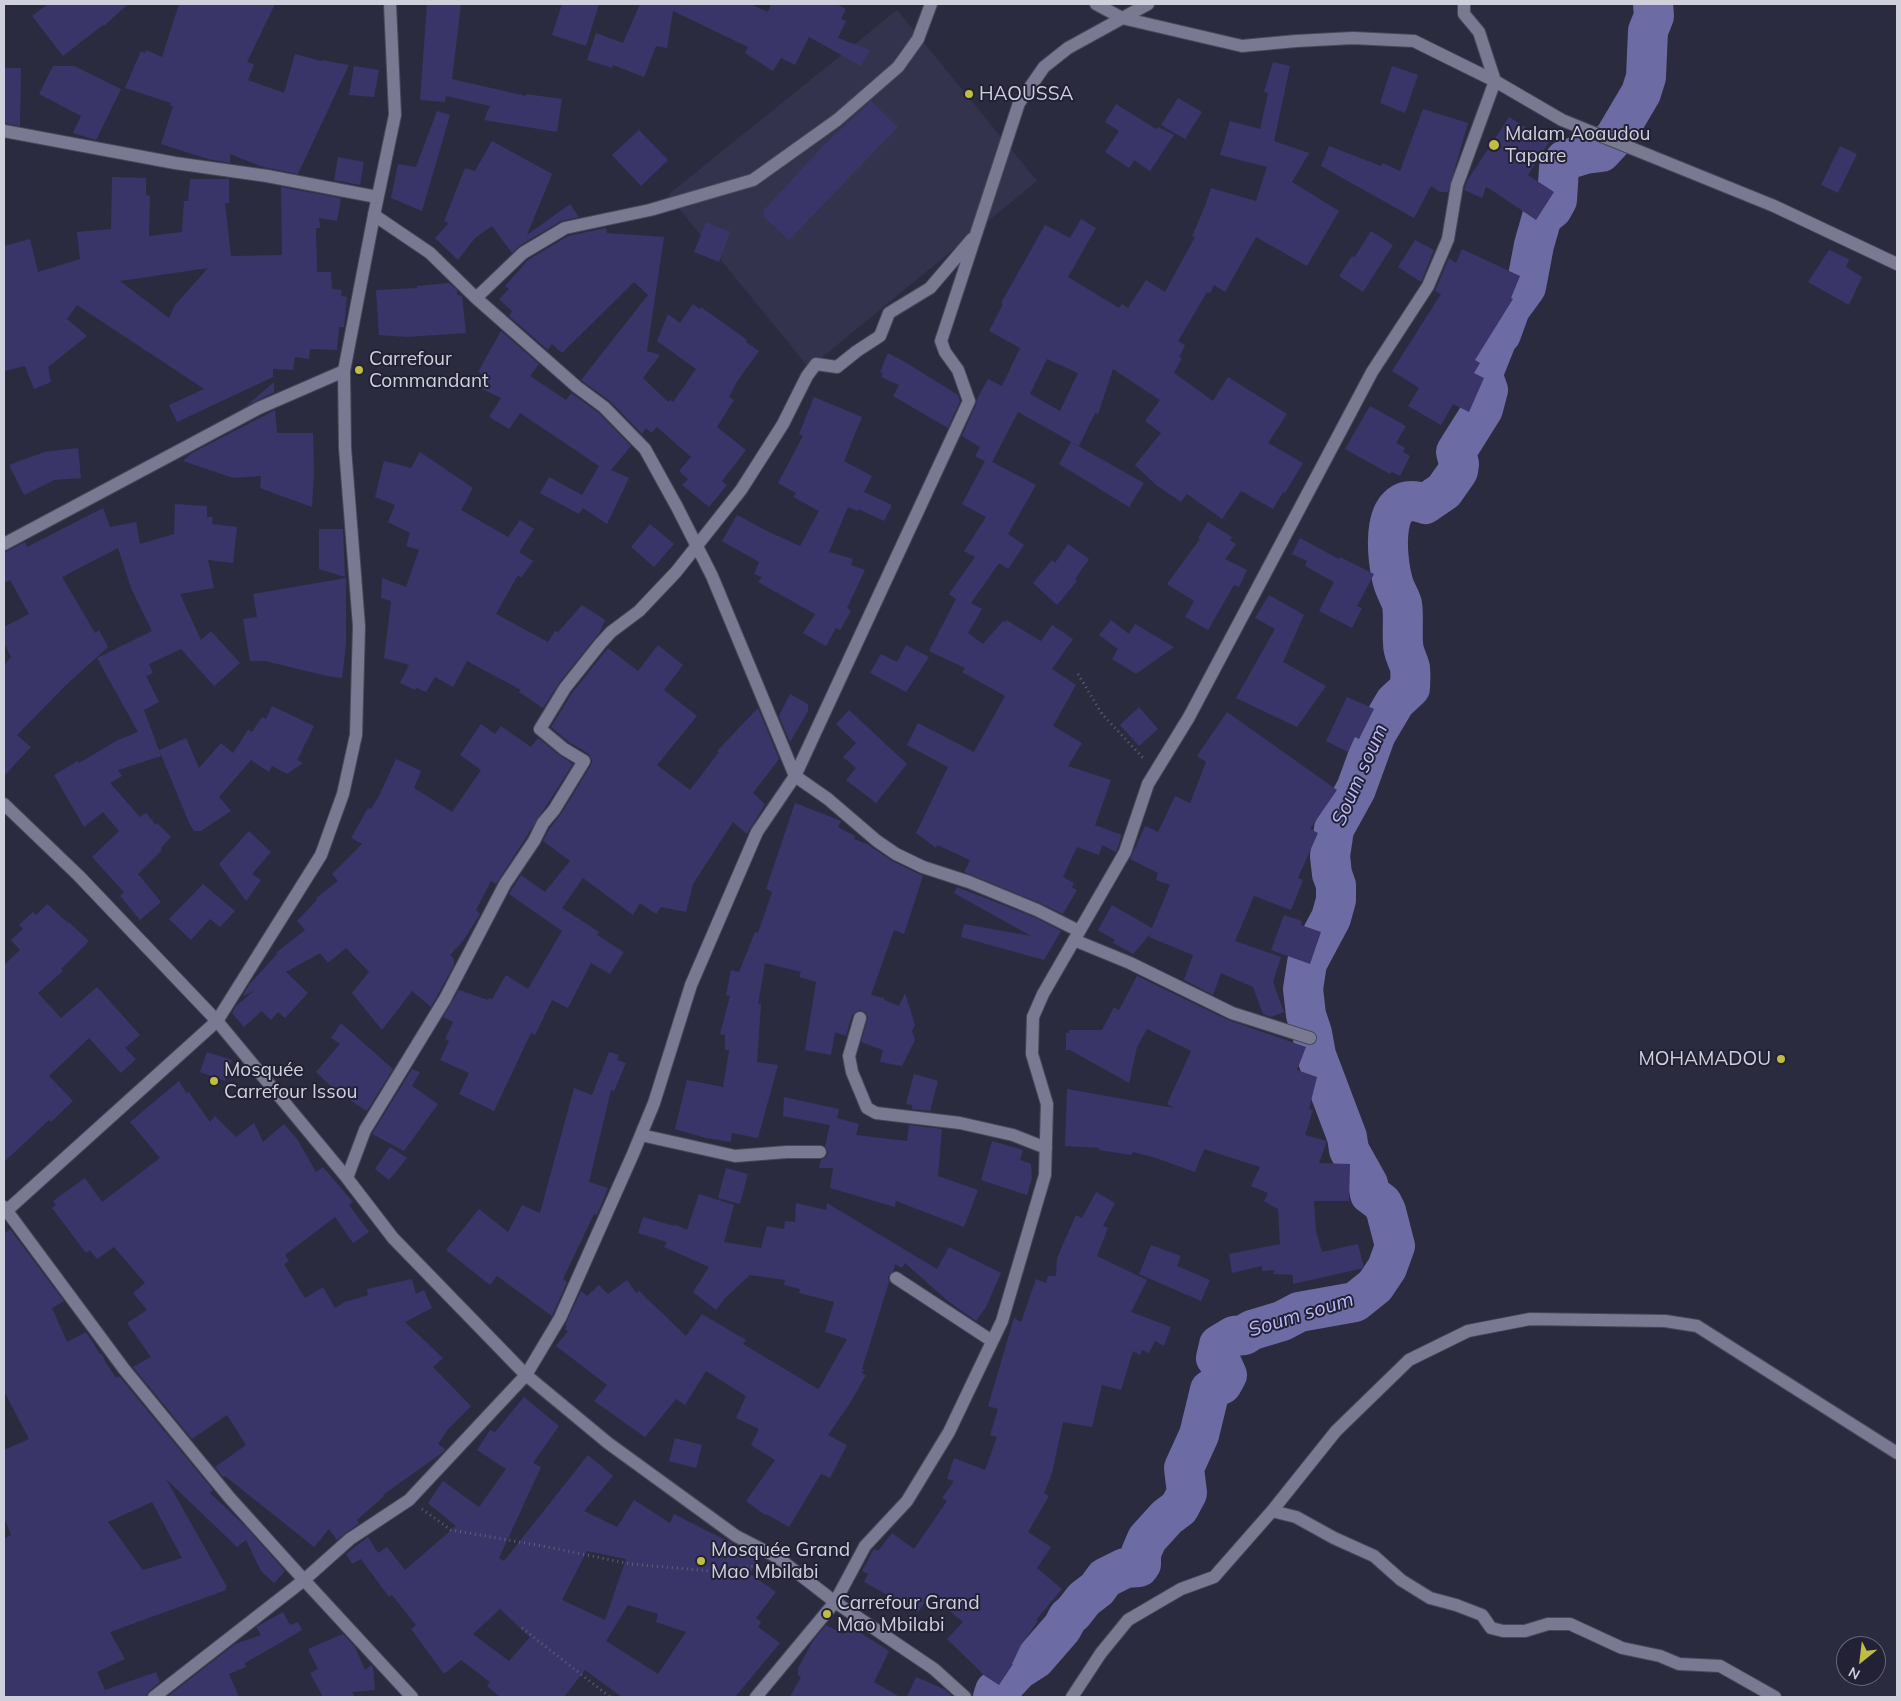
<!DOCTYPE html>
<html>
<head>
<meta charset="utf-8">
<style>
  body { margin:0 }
  #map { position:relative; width:1901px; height:1701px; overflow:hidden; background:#2b2b40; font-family:Mulish,sans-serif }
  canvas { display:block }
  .frame { position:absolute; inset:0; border:5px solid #d0d0dd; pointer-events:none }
  .north { position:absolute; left:1836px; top:1636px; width:50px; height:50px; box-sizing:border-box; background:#222135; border:1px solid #686778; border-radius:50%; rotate:209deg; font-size:14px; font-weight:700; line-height:20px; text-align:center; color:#d0d0dd }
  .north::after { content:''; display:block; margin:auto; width:18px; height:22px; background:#bfbe42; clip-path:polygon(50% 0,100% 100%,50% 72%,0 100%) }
</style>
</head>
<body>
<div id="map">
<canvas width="1901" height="1701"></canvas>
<div class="frame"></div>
<div class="north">N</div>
</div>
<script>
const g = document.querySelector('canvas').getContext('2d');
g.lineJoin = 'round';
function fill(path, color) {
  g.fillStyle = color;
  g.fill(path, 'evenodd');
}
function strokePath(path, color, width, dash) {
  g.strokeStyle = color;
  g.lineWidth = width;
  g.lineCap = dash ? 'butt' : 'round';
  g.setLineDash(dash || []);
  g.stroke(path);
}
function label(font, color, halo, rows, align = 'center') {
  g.font = font + ' Mulish,sans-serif';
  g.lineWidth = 4;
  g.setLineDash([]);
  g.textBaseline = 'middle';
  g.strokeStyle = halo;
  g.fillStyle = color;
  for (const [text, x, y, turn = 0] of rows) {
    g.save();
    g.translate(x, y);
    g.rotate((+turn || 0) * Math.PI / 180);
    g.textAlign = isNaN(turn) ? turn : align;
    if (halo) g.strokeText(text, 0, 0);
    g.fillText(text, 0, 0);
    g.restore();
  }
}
fill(new Path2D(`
  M897 10 1037 181 809 368 668 195Z`), '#34334e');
strokePath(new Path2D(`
  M993 1697 995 1691 1006 1683 1018 1670 1035 1659 1062 1628 1068 1617 1073 1613 1084 1599 1097 1589 1105 1578 1125 1568 1139 1567 1141 1564V1553L1147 1539 1167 1517 1179 1508 1187 1493 1184 1468 1199 1435 1210 1390 1222 1384 1227 1375 1223 1366 1216 1358 1219 1345 1234 1336 1244 1335 1252 1330 1282 1321 1299 1312 1355 1302 1375 1286 1387 1268 1395 1246 1386 1211 1382 1203 1370 1194 1368 1184 1349 1150 1347 1137 1316 1055 1312 1033 1306 1015 1303 989 1307 963 1331 918 1336 900V885L1332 874 1330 856 1334 829 1356 789 1376 734 1395 702 1410 688C1410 682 1411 674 1410 668 1408 659 1403 654 1403 643 1402 630 1404 616 1402 604 1400 597 1395 590 1393 582 1386 557 1379 486 1425 504L1444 491 1458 471 1459 464 1456 452 1483 409 1488 390 1483 376 1484 371 1500 331 1501 334 1510 309 1526 287 1534 245 1542 217 1552 209 1557 200 1559 168 1565 160 1585 154 1601 152 1615 137 1641 93 1646 77 1648 31 1654 16 1653 4`), '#6c6ba3', 40);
fill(new Path2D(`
  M48 4H128L104 26 103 25 63 56 32 16Z
  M179 4H275L247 62 254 64 248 80 284 93 295 54 321 61 322 60 349 65 298 174 263 167 230 154V163L208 159 161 144 173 106H170L171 103 125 88 141 51 145 53 146 50 162 57Z
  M427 4H461L452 79 526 96V94L562 99 557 132 484 120 490 106 446 96 445 102 420 100Z
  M562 4H599L586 46 552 35Z
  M640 4H750L768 12 771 4H836L846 9 841 19 846 21 838 38 870 50 861 66 809 37 795 65 781 58 773 71 745 53 748 47 673 11 667 48 656 46 644 77 613 65 612 68 587 60 596 33 623 43Z
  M1273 62 1290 66 1274 141 1309 153 1292 182 1339 211 1307 266 1256 237 1225 292 1214 285 1210 293 1207 292 1178 341 1185 345 1179 357 1182 358 1174 373 1213 401 1228 377 1287 414 1268 443 1303 463 1285 493 1283 492 1273 509 1241 491 1222 519 1187 494 1181 502 1156 485 1135 465 1161 433 1145 421 1160 400 1113 369 1098 414 1095 413 1079 446 1018 412 992 462 1036 485 1008 534 1024 545 1008 569 999 563 971 603 982 609 968 633 983 644 1003 621 1005 622 1006 620 1041 641 1052 625 1073 639 1052 669 1076 685 1053 726 1082 743 1068 766 1111 780 1095 825 1122 835 1116 852 1102 845 1099 855 1077 847 1063 877 1074 883 1072 887 1077 890 1063 914 1040 903 964 872 970 860 937 845 936 848 916 833 948 767 907 745 918 723 974 752 1005 696 962 672 965 668 929 651 956 599 949 594 975 557 964 551 986 517 962 504 985 461 975 456 980 447 962 436 976 404 977 399 988 379 1002 386 1020 348 989 331 1003 304 1001 303 1045 225 1070 238 1081 219 1096 228 1068 277 1119 308 1122 304 1128 308 1146 280 1165 292 1195 237 1192 236 1205 206 1211 188 1256 201 1267 167 1220 155 1230 121 1260 129 1268 93 1264 92ZM1047 359 1078 373 1060 411 1030 394Z
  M53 66H74L121 89 96 140 73 133 81 116 39 94Z
  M354 66 379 70 374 97 349 95Z
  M1392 66 1418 75 1405 113 1380 103Z
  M4 68H21L20 126 4 123Z
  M1178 98 1202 112 1185 139 1161 125Z
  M871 101 898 127 789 240 764 217V210L824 145Z
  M1116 104 1156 129 1158 127 1174 135 1150 171 1134 160 1129 168 1105 152 1119 131 1105 122Z
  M1423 109 1468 123 1448 192H1440L1431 186 1414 218 1321 166 1329 146 1381 166 1383 163 1400 171Z
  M437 111 450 115 422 211 391 198 398 164 416 167Z
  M1509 117 1549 142 1528 175 1554 192 1536 220 1490 189 1486 187 1482 198 1464 190 1467 181Z
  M639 130 668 160 641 186 612 155Z
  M492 141 552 174 527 235 570 204 579 217 561 221 519 246 512 253 492 226 475 238 458 260 435 238 449 223 444 221 465 168 475 171Z
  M1840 146 1857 154 1838 193 1821 185Z
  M338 157 364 162 360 185 334 180Z
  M112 177 146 178V195L150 196 149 236 182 232 184 201H188L190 179H229V203H225L231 256 282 255 281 187 341 198 337 221 319 218 320 228H316L317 272H331L332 289 342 290 341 296 347 297 344 327H339L337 350 310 349 309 359 295 357 293 370 273 369V377L177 422 169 405 204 389 77 305 67 319 87 336 48 367 51 382 34 389 25 366 4 371V246L30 239 38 272 80 259 77 232 111 229ZM208 268 175 305 169 318 120 281Z
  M706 222 730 232 719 262 694 252Z
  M606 228 607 233 664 237 647 351 660 355 643 378 668 402 670 400 673 402 696 369 657 341 668 314 680 323 693 304 700 309 701 307 747 340 746 342 759 351 738 380 729 397 734 400 717 427 746 450 722 481 727 485 709 507 682 485 688 479 679 471 691 457 657 427 651 433 646 428 642 434 610 401 581 380 648 295 634 282 562 353 552 344 548 350 509 316 512 311 499 299 509 289 505 286 528 260 568 236Z
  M1371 231 1393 245 1363 292 1339 276 1352 256 1354 258Z
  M1415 240 1434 250 1421 282 1398 267Z
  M1462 249 1520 276 1511 298 1513 299 1475 360 1480 363 1474 373 1484 378 1469 412 1453 404 1441 425 1408 406 1419 388 1392 371 1441 294 1435 291 1449 258 1456 263Z
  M1829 250 1849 259 1846 267 1862 277 1849 305 1808 282Z
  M449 283 457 290V295L462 296 466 333 407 337 379 335 376 290 417 288V286Z
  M501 331 539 364 530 376 566 400 571 393 599 413 631 446 611 470 629 478 607 524 583 508 579 514 540 493 549 477 582 495 599 466 520 413 509 429 489 417 501 398 478 387 483 375 478 372Z
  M888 353 905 362 958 395 960 401 948 428 893 396 899 385 881 377 883 373 880 372Z
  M274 382V392L246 406Z
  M814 397 862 417 844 461 872 476 864 492 892 505 884 521 858 509 857 511 848 507 829 552 853 559 851 565 865 570 847 608 851 611 840 630 836 628 826 646 803 633 815 614 758 582 762 577 754 574 759 562 722 541 737 515 767 531 800 546 819 511 793 497 796 493 778 483 803 436 799 434Z
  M1370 406 1406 426 1396 443 1405 448 1403 452 1410 456 1400 476 1392 472 1390 474 1345 449Z
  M275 410 277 433H313L314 471 312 507 260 488 261 476 233 478 183 461 192 453Z
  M1071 442 1144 483 1129 507 1059 464Z
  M78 448 81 478 54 480 24 495 9 465 44 452Z
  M420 452 473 488 461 510 508 537 520 520 534 529 519 552 533 561 521 578 518 575 496 614 548 642 555 631 558 632 582 605 605 620 600 632 559 683 543 708 519 692 521 690 467 661 453 687 435 677 426 692 417 688 415 690 400 683 409 665 384 658 391 601 381 598 382 578 406 587 419 550 406 546 410 533 388 522 395 505 375 497 384 461 411 468Z
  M175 504 207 506V517H213L212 524 237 527 233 563 208 560 214 588 180 594 201 640 211 631 240 663 214 686 181 649 149 664 153 673 146 676 159 702 144 710 161 756 118 770 122 776 110 783 140 817 146 813 156 825 157 823 171 837 161 848 162 850 138 874 161 902 140 920 120 896 124 892 92 857 119 831 103 812 84 827 54 775 78 761 79 763 118 740 138 732 97 658 152 631 131 588 118 548 62 577 95 633 99 630 108 647 66 685 17 735 31 747 4 776V665L11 657 4 643V627L29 614 10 580 4 583V553L25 542 27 547 103 508 110 527 136 522 140 544 174 534Z
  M1208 522 1232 537 1230 540 1236 544 1225 559 1247 570 1239 587 1234 585 1208 630 1185 617 1194 601 1167 584 1200 539 1198 538Z
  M650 524 674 544 654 567 631 547Z
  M319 529H343L345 577 319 569Z
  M1300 538 1339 559 1340 557 1374 574 1357 606 1362 608 1352 628 1319 611 1334 582 1305 566 1307 561 1292 554Z
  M1068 544 1089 559 1075 579 1077 581 1057 605 1033 583 1052 560 1055 563Z
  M346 578V645L342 678 327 676 265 661H250L243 619 257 617 253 594Z
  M1269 595 1304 615 1283 662 1326 686 1297 727 1236 698 1275 629 1255 618Z
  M1111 620 1129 634 1135 624 1174 647 1136 674 1112 659 1118 649 1099 635Z
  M658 645 683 665 664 690 697 716 657 765 690 790 719 752 717 751 758 708 779 759 753 793 765 804 747 834 733 822 693 884 686 912 661 907 656 914 640 903 633 915 583 878 562 908 599 932 597 935 624 952 610 974 591 963 568 1008 552 1000 535 1035 531 1033 494 1111 459 1094 469 1073 440 1060 449 1041 445 1039 453 1022 443 1017 459 990 488 1000 489 998 492 999 506 975 528 989 562 931 509 894 521 875 545 892 570 861 543 841 550 828 561 814 591 765 592 761 589 754 569 742 551 727 572 693 608 648 638 671Z
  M906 645 929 657 906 692 870 673 881 654 897 662Z
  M790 694 808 704V711L790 742 779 716Z
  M1347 697 1374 709 1359 739 1355 737 1348 752 1326 741Z
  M272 706 314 726 297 760 303 763 287 774 272 766 269 772 251 760 219 797 231 811 201 831H194L190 825 159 750 186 738 199 768 221 743 233 753 248 730 252 732 262 717 266 719Z
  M1139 707 1158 729 1139 746 1120 725Z
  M849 710 907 764 876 803 846 780 856 768 843 757 856 743 836 724Z
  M1227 712 1337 790 1310 829 1318 833 1298 878 1303 880 1291 910 1254 896 1235 941 1281 957 1273 982 1284 1012 1271 1017 1263 1014 1253 987 1221 973 1213 995 1184 980 1193 955 1149 937 1151 933 1133 954 1113 943 1115 940 1098 930 1112 905 1152 928 1170 885 1156 880 1158 873 1130 859 1145 826 1158 832 1175 796 1190 803 1206 762 1197 756Z
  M481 724 495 734 501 726 531 747 538 738 559 755 573 764 496 884 491 881 476 910 480 914 463 941 450 955 454 959V965L431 1007 412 991 382 1030 352 993 369 972 346 948 328 963 320 953 286 972 308 993 285 1018 278 1012 271 1020 262 1011 244 1027 232 1013 235 1007 255 990 244 996 243 995 249 985 277 954 276 953 305 930 297 921 317 900 316 898 338 881 332 874 362 844 351 838 368 808 371 809 379 796 396 759 421 771 414 788 452 812 481 770 460 755Z
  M795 803 841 821 838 827 855 836 854 839 867 844 892 861 923 876 904 934 894 930 871 995 884 998V1000L899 1006 905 993 915 1025 912 1031 915 1040 902 1066 880 1062 883 1050 861 1042 868 1017 865 1012 859 1010 852 1015 846 1036 835 1032 831 1055 805 1050 816 982 799 977 801 972 765 963 758 1004H761L757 1062 778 1065 758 1138 732 1133 731 1142 706 1138 675 1129 687 1080 723 1087 729 1050H725V1035L720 1034 730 996 726 995 731 970 739 972 755 932 758 933 772 892 766 889Z
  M249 831 271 852 252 874 261 880 246 901 219 864Z
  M203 884 235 911 220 927 210 919 191 940 169 919Z
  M957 887 1034 917 1061 931 1044 960 961 937 964 924 1031 936 954 893Z
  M47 904 68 923 69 922 89 941 61 969 63 971 38 993 61 1018 97 987 140 1035 125 1048 136 1059 121 1073 89 1038 49 1076 73 1101 51 1122 49 1120 4 1162V965L20 950 11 940 23 929 19 925 33 912 36 915Z
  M1284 915 1302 921 1301 925 1321 932 1310 964 1271 950Z
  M1137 976 1228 1020 1306 1047 1297 1070 1317 1077 1309 1109 1313 1110 1305 1135 1327 1141 1319 1163 1350 1164 1349 1201H1314L1316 1231 1322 1252 1358 1244 1364 1268 1293 1284V1275L1274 1274V1270L1262 1271V1266L1232 1273 1229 1254 1280 1244 1278 1209 1264 1201 1268 1193 1251 1186 1260 1167 1204 1149 1195 1172 1153 1157 1133 1152 1131 1155 1099 1150V1148L1065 1146 1067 1089 1174 1108 1167 1104 1191 1051 1147 1029 1137 1047 1129 1083 1070 1050H1066V1033H1069V1030H1102L1114 1007 1119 1010Z
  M341 1023 393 1069 367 1111 338 1093 316 1072 340 1044 331 1038Z
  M207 1052 232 1060 225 1081 200 1072Z
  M609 1052 619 1055 617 1060 626 1063 614 1091 611 1090 589 1182 608 1188 597 1215 594 1214 563 1279 567 1282 552 1316 497 1276 490 1285 446 1250 479 1209 508 1232 522 1205 540 1213 574 1088 592 1095Z
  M412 1069 420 1072 412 1086 438 1104 404 1151 372 1134Z
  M914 1074 938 1081 930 1111 912 1109V1105L906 1104Z
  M179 1081 187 1094 188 1091 210 1122 215 1116 236 1137 254 1123 263 1142 284 1124 297 1139 316 1172 323 1167 353 1202 349 1205 369 1232 353 1243 335 1217 285 1255 289 1261 284 1264 305 1298 323 1287 335 1308 345 1302 368 1295 367 1289 412 1279 416 1294 424 1290 432 1308 405 1322 443 1358 433 1367 471 1406 448 1429 438 1444 445 1449 443 1452 383 1495 384 1496 357 1520 359 1523 337 1540 329 1529 314 1547 225 1476 223 1477 215 1467 246 1445 227 1415 192 1439 133 1367 151 1357 127 1323 147 1310 133 1293 145 1283 114 1247 97 1259 90 1250 86 1253 52 1208 56 1205 53 1201 85 1178 102 1202 160 1158 130 1122Z
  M784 1097 839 1109 837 1118 859 1124 856 1135 907 1141 909 1125 942 1129 938 1176 978 1190 964 1227 896 1201 895 1207 830 1188 833 1168H819L821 1160 827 1156 828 1152 825 1146 830 1125 783 1116Z
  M992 1141 1023 1150 1020 1160 1031 1164 1032 1178 1027 1195 981 1180Z
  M390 1147 407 1158 389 1180 375 1169Z
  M726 1168 748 1174 740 1204 718 1198Z
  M1096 1192 1115 1203 1103 1226 1108 1228 1097 1256 1147 1280 1131 1312 1171 1327 1164 1346 1155 1341 1149 1353 1142 1350 1140 1355 1133 1351 1121 1390 1102 1385 1092 1427 1063 1422 1052 1473 1044 1493 1049 1496 1028 1532 1051 1547 1037 1568 1062 1589 1036 1620 1038 1621 1021 1645 1012 1664H1013L999 1685 985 1676 947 1639 963 1622 930 1594 918 1612 864 1582 868 1574 862 1571 874 1549 878 1551 892 1533 914 1549 947 1501 942 1498 954 1481 947 1479 954 1458 985 1470 997 1437 990 1435 998 1409 988 1406 1014 1318 1021 1322 1036 1279 1046 1283 1048 1276H1056L1057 1258 1076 1215 1082 1218Z
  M699 1194 734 1205 724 1242 761 1248 767 1226 784 1229 785 1221 795 1222 796 1203 826 1210 827 1203 937 1269 949 1247 1001 1273 986 1307 976 1321 948 1301 905 1263 902 1268 895 1264 893 1271 888 1277 889 1282 862 1369 864 1370 862 1373 866 1375 850 1403 828 1435 847 1445 830 1478 821 1474 789 1527 766 1514 765 1515 746 1501 775 1460 751 1445 759 1429 736 1418 746 1396 706 1371 685 1405 676 1399 645 1437 594 1401 607 1385 556 1346 568 1331 565 1329 567 1327 565 1325 581 1291 587 1296 599 1285 608 1294 627 1280 636 1293 639 1291 686 1336 702 1314 746 1340 743 1344 818 1389 820 1387 847 1339 825 1332 834 1302 799 1293 800 1289 784 1285 785 1280 750 1275 725 1298 716 1310 693 1292 709 1267 664 1247 667 1242 638 1233 643 1217 674 1226V1224L687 1230Z
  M10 1229 64 1301 52 1308 67 1342 86 1332 100 1354H102L106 1363 116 1378 119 1376 213 1490 210 1493 245 1526 285 1571 274 1583 261 1571 246 1540 237 1547 166 1479 227 1587 225 1588 226 1590 110 1632 125 1659 97 1672 105 1690 156 1672 160 1682 149 1691 146 1697H4V1539L11 1535 4 1517V1450L29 1439 4 1391V1234ZM152 1502 182 1558 143 1570 108 1522Z
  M1151 1245 1181 1256 1177 1266 1210 1280 1201 1301 1139 1274Z
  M524 1397 559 1426 533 1463 541 1467 499 1558 504 1561 588 1455 613 1476 584 1511 617 1527 634 1500 670 1523 674 1514 759 1557 750 1574 776 1592 756 1618 761 1622 758 1627 780 1643 735 1697H622L585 1670 564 1697H500L487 1686 490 1682 461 1660 444 1674 411 1629 416 1625 392 1595 389 1597 361 1559 352 1564 346 1554 368 1537 378 1553 387 1547 405 1570 456 1526 428 1503 443 1481 479 1507 506 1469 477 1450 490 1430 495 1432ZM587 1551 626 1559 605 1620 562 1600ZM628 1605 658 1614 656 1622 686 1632 658 1674 606 1641ZM500 1609 530 1637 509 1661 473 1634Z
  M675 1438 702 1445 696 1468 669 1461Z
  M283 1612 290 1625 298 1622 302 1630 245 1663 246 1667 229 1674 239 1697H167L235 1644 261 1635 256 1627Z
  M826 1625 843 1634 848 1625 889 1651 874 1682 900 1697H790L801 1677 798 1675V1668L813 1641Z
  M343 1634 355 1647 365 1670 371 1665 373 1667 375 1690 352 1692 355 1697H323L310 1673 318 1669 308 1649Z
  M916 1677 944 1689 953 1697H907Z`), '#393568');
const minor = new Path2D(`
  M1096 4 1122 18 1242 46 1296 41 1353 38 1414 41 1495 81 1562 120 1774 206 1897 264
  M4 131 175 163 267 176 377 197
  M374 215 430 253 476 298 577 387 604 407 645 449 677 507 712 576 795 776 828 799 877 841 896 854 923 867 969 882 1037 910 1079 931
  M476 298 523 253 565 228 650 210 753 180 837 120 898 67 918 39 931 4
  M4 544 259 408 344 371
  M4 804 79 876 217 1021 347 1178 393 1238 526 1375 608 1443 736 1536 777 1557 835 1602 756 1697
  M1074 940 1130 963 1232 1013 1310 1038
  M860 1018 849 1056 852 1072 867 1108 876 1113 960 1123 1013 1135 1046 1148
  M641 1135 735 1156 787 1152H820
  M347 1178 365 1130 445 999 505 884 534 841 543 823 554 810 584 761 564 749 540 729 565 688 600 644 611 632 639 611 676 572 741 490 783 424 807 376 816 364 837 367 857 351 880 336 889 313 930 288 972 239
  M4 1207 124 1369 229 1497 304 1580 154 1697
  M896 1278 992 1341
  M1272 1511 1296 1517 1334 1538 1374 1556 1401 1580 1430 1598 1456 1605 1482 1615 1491 1628 1503 1631H1525L1548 1624H1570L1622 1648 1660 1656 1679 1664 1720 1666 1775 1697
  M412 1697 304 1580 350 1539 409 1500 526 1375 560 1318 633 1154 654 1103 691 985 757 832 795 776 969 401 958 370 945 352 941 341 1019 103 1044 67 1068 48 1148 4
  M965 1697 934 1669 835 1602 865 1546 907 1501 949 1432 1002 1321 1045 1175 1047 1104 1032 1054 1033 1017 1043 994 1125 852 1148 784 1189 717 1372 372 1428 286 1448 239 1457 185 1495 81 1479 32 1464 14V4
  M1072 1697 1101 1653 1128 1620 1181 1589 1214 1577 1272 1511 1336 1431 1409 1360 1468 1331 1530 1319 1665 1321 1697 1326 1897 1453`);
const tertiary = new Path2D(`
  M4 1213 217 1021 321 855 343 794 356 735 359 626 345 448 344 371 374 215 395 115 390 4`);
strokePath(minor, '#494859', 14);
strokePath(tertiary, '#494859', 14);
strokePath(new Path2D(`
  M1078 674 1102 714 1145 760
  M422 1509 451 1530 548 1547 631 1564 710 1571 755 1566
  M522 1628 610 1697`), '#616173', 3, [1, 4]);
strokePath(minor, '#797992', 12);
strokePath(tertiary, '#797992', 12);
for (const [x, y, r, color] of [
  [969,94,5,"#bfbe42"],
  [1494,145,6,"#bfbe42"],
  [359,370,5,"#bfbe42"],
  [1781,1059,5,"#bfbe42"],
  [214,1081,5,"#bfbe42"],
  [701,1561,5,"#bfbe42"],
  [827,1614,5,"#bfbe42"]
]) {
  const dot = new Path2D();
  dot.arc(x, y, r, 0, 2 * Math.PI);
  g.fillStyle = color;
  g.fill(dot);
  strokePath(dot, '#222135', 2);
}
label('19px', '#d0d0dd', '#222135', [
  ["HAOUSSA",979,94],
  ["Malam Aoaudou",1505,134],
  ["Tapare",1505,156],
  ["Carrefour",369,359],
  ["Commandant",369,381],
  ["MOHAMADOU",1771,1059,"right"],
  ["Mosquée",224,1070],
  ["Carrefour Issou",224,1092],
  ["Mosquée Grand",711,1550],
  ["Mao Mbilabi",711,1572],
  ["Carrefour Grand",837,1603],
  ["Mao Mbilabi",837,1625]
], 'left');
label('italic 20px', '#babafc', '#222135', [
  ["Soum soum",1360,775,-66],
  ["Soum soum",1301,1315,-17]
]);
</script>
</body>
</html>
